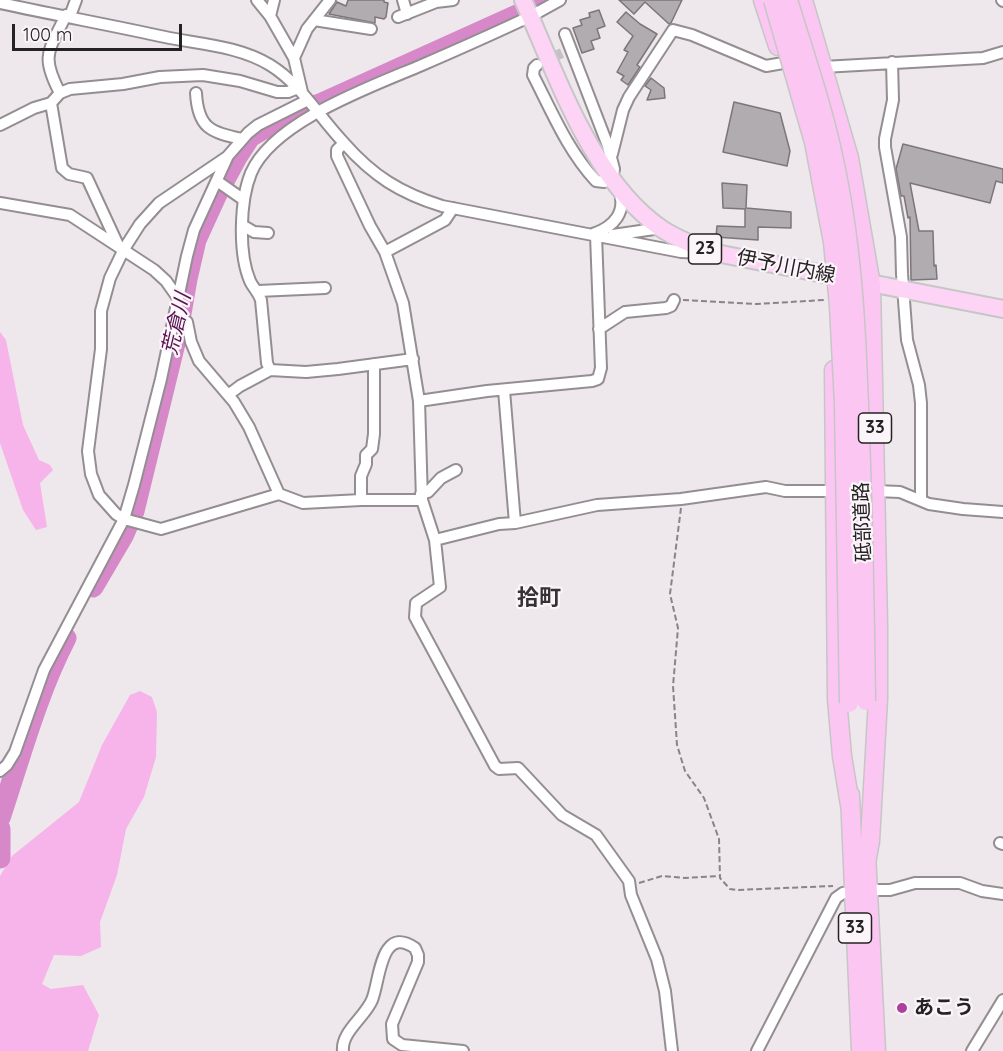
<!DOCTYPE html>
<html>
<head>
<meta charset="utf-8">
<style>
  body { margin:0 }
  #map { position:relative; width:1003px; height:1051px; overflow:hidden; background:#eee7ec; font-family:Quicksand,sans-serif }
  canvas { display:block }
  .scale { position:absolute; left:12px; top:24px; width:170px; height:27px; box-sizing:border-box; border:3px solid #242223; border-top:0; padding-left:8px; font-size:18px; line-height:21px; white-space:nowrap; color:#242223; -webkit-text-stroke:4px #fbf5f9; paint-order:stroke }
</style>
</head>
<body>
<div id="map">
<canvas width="1003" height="1051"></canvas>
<div class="scale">100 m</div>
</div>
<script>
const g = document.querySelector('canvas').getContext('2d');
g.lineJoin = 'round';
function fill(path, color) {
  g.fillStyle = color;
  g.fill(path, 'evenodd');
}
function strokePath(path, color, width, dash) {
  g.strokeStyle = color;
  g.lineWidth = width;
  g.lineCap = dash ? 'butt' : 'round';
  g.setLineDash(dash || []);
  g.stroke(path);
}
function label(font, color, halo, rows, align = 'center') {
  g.font = font + ' Quicksand,"Noto Sans JP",sans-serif';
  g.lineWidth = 4.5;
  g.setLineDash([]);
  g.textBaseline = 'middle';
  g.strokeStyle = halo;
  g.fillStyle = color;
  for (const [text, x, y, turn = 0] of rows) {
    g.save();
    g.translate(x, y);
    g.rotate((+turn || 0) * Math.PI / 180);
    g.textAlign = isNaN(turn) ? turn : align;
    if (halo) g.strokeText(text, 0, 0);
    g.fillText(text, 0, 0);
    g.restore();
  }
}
fill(new Path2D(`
  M0 332 6 340 23 425 39 460 50 465 53 470 40 483 47 527 36 530 23 510 0 443Z
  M140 691 152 697 157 712 156 757 144 797 126 829 117 875 100 922 101 947 81 956 54 955 42 984 51 989 83 985 99 1015 88 1051H0V876L12 856 79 802 102 745 130 695Z`), '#f6b4ea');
strokePath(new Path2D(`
  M93 587 123 536 134 511 178 331 187 279 196 240 217 194 237 157 250 137 281 119 322 103 519 14 544 0
  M0 818C20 758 37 694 66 638
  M0 829V858`), '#d688c9', 21);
const building = new Path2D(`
  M348 0H384V2L388 3 386 17 384 19 375 17V23L329 14 337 2 346 6Z
  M619 0H682L671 23 669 24 645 2 634 14Z
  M599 10 605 26 597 29 600 38 591 41 594 49 582 53 573 28 582 25 580 20 590 17 589 13Z
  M626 12 640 24 657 34 637 65 640 67 628 85 621 80 624 76 617 72 628 52 624 50 633 36 617 22Z
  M651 78 664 88 665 98 647 100 651 90 645 86Z
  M734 102 780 113 790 151 787 166 723 152Z
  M903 144 1003 169V183L996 181 990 203 910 183 919 231H933L934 266 936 265 937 279 911 280 910 217 908 218 904 196H901L896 169Z
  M722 183 747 185 746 208 791 212V228L758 227V240L716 237 717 226 745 227V209L723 208Z`);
fill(building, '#b1acb0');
strokePath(building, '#7c767a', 1.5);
strokePath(new Path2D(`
  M543 62 562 53`), '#c6c0c4', 10, [10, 5]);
const minor = new Path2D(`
  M257 0 270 16 294 58 302 92
  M403 0 407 14
  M1002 0 1003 1
  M0 3C55 15 110 25 165 37 199 44 239 46 270 65 301 84 319 117 344 143 373 176 400 193 442 206L681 252 704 253
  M70 16 76 0
  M270 16 274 0
  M398 17 436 2 453 0
  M314 20 371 29
  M294 58 307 29 330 0
  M892 62 893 100 885 139V147L901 237 902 274 907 340 919 385 921 403V500
  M537 65 534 68 533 75C552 112 568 151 596 181L604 182 612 179 614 169 608 146 565 34
  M823 67 983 58 1003 52
  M60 93C40 55 49 51 66 15
  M196 93C198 128 210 132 242 139
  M308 100 258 125 248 133 227 157 159 203 140 224 124 249 110 278 101 311V349L88 451 91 474 99 495 116 514 124 519 161 529 279 494 303 503 361 500H422
  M51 103 62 168 69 174 87 178 118 245
  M0 125 34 108 51 103 60 93 70 89 123 84 160 77 203 75 240 81 277 92H288L298 88
  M344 143 337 150V156L370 226 385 252 403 303 419 401 422 500 435 540 440 587 416 603 415 617 495 766 499 769 518 768 562 815 596 835 629 881 631 895 657 959 665 991 672 1051
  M612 154 623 110 629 97 673 30 692 35 766 66 783 63
  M217 181 244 200
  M0 203 70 215 154 270 166 281 178 298
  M242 225 254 232 268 233
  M593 234C614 227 627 212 619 190
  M613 235 661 228
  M385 252 445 220 453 208
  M258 291 325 288
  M175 313 187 322 191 342 199 361 234 402 249 427 279 494
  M599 329 625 312 666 308 671 306 674 300
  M270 370 267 363 261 300C258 291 253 288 250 281 238 253 240 200 251 173 273 121 373 86 422 65 459 49 495 33 531 16L560 0
  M504 390 515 523
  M228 395 240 386 270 370 306 372 338 369 413 359
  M419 401 487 391 592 381 598 379 601 368 596 235
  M876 491 900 492 929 504 963 509 1003 512
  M421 494 428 492 441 478 456 470
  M361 500V476L366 464V455L372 449 374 434V364
  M435 540 499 524 515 523 597 505 681 499 766 487 785 491H836
  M0 771 7 765 15 752 44 670 124 519 134 485 161 379 187 256 194 230 227 158
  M1000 843 1003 844
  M343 1051C341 1032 365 1017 372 1000 380 981 380 924 415 948L418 955V962L392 1024 393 1039 402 1045 463 1051
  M757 1051 836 898 843 893 868 890H890L915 883H960L982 891 1003 894
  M972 1051 1003 1000`);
const primary = new Path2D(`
  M523 0C557 75 592 182 662 229 680 241 701 248 721 254L1003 309`);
const trunk = new Path2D(`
  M763 0 778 46
  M803 0 849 158 871 285 878 626V699L870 841 866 863
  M834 370 837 699 842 756 850 805
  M850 795 861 1051
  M866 853 876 1051`);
strokePath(minor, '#948e93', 14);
strokePath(primary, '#c6c6c6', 20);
strokePath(trunk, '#c6c6c6', 21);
strokePath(new Path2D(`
  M683 300 757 304 824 300
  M681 508 670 594 678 628 673 686 677 745 685 771 704 798 715 828 719 839 720 878 730 889 737 890 833 886
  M639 883 662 876 685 878 720 876`), '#888487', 2, [6, 3]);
strokePath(minor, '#fff', 10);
strokePath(primary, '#fdd4f6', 16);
strokePath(trunk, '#fcc6f3', 18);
const trunkBridge = new Path2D(`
  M773 0 814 142 833 242 839 306 844 404 849 703
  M788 0C805 56 825 113 836 170 854 257 857 345 860 433 863 522 865 612 866 701`);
strokePath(trunkBridge, '#c6c6c6', 21, []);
strokePath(trunkBridge, '#fcc6f3', 18);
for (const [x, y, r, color] of [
  [902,1008,6,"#ac409f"]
]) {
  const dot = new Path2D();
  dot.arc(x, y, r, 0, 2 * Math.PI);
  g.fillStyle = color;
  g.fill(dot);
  strokePath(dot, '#fbf5f9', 2);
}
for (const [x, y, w] of [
  [705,249,33],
  [875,428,33],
  [855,928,33]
]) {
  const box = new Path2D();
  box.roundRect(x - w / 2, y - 15, w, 30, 4.5);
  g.fillStyle = '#fbf5f9';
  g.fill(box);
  strokePath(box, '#242223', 1.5);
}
label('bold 18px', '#242223', null, [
  ["23",705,249],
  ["33",875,428],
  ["33",855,928]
]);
label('20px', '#242223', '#fbf5f9', [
  ["伊予川内線",786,267,11],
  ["砥部道路",863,522,-92]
]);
label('bold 20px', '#242223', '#fbf5f9', [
  ["あこう",914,1008]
], 'left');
label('italic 21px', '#581351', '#fbf5f9', [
  ["荒倉川",177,324,-77]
]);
label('bold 22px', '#353134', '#fbf5f9', [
  ["拾町",539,598]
]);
</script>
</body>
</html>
